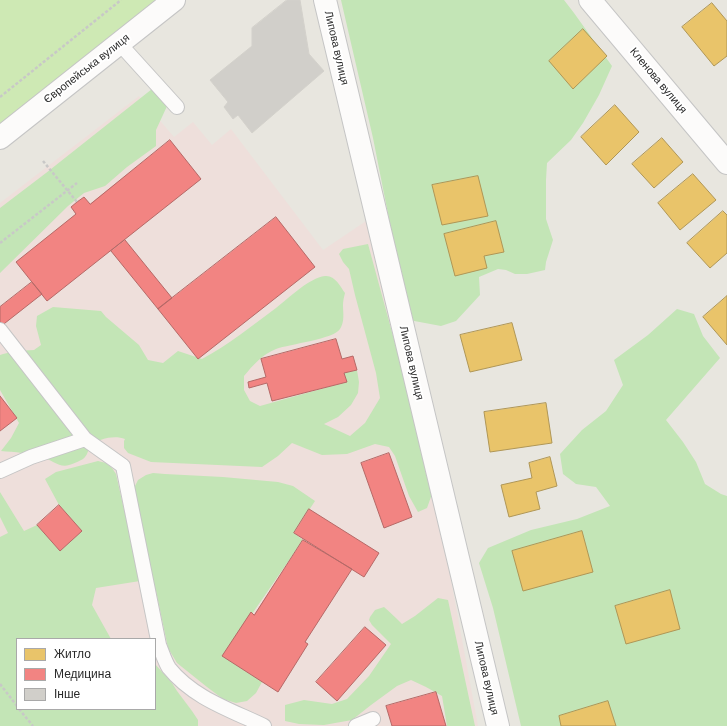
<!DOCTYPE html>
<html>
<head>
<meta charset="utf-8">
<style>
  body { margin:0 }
  #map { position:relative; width:727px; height:726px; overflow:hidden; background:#e8e6df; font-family:"DM Sans",sans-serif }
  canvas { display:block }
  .legend { position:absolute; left:16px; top:638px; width:140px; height:72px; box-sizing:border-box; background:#fff; border:1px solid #a9a9a9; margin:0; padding:5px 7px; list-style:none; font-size:12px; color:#292929 }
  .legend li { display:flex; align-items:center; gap:8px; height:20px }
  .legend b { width:20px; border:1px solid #a9a9a9 }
</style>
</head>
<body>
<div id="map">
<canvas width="727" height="726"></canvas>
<ul class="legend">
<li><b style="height:11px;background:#e9c46a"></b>Житло</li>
<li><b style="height:11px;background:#f28482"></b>Медицина</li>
<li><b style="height:11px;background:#d1cfca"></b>Інше</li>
</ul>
</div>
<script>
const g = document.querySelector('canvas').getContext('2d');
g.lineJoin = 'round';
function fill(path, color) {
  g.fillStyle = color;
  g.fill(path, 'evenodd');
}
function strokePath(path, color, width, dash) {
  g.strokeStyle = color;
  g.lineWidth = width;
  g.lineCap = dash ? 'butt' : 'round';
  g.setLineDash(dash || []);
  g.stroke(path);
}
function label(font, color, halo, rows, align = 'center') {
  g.font = font + ' "DM Sans",sans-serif';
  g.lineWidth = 4;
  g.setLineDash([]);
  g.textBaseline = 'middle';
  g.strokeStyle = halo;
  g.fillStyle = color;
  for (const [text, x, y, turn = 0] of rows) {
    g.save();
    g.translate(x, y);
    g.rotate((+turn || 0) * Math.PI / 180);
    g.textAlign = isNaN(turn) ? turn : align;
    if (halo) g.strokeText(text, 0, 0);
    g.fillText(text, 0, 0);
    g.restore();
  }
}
fill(new Path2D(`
  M139 96 174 137 193 122 212 145 231 129 323 250 369 219 430 466 478 726H0V203ZM17 639H155V709H17Z`), '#eedfdb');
fill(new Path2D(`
  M341 0H564L574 13 612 66 599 95 583 123 571 140 547 163 546 180V219L553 240 546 262 545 270 527 274H515L506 270 498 269 479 277 480 295 456 321 441 326 409 320 373 138Z
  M152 89 168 104 156 130V146L127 167 105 186 84 193 68 206 0 273V208L46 173Z
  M368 244 405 380 428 482 432 494 427 508 418 512 409 496 395 456 389 447 375 444 347 454 322 455 292 443 278 456 262 467 151 462 128 453 124 448V441L125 439C115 435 99 438 91 446 88 449 88 454 85 457 83 460 73 464 69 465 60 468 51 460 43 457 30 453 14 452 1 451L11 438 19 423 0 390V355L3 354 16 351 34 350 41 345 36 326 37 316 53 307 101 311 106 317 139 345 148 360 163 363 178 351 202 359C228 345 252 326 276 308 289 298 309 278 325 276 335 275 340 286 345 293 344 297 343 301 343 305 343 313 345 321 340 329 334 339 290 344 276 349 263 354 253 365 244 376V390L250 401 260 406 346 382 344 373 357 370 359 382 358 393 351 405 338 417 324 424 350 436 365 423 380 398 376 373 355 295 349 269 343 262 339 254 343 249Z
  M677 309 694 314 703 336 720 358 666 420 683 442 696 462 705 484 721 494 727 496V726H521L493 608 479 563 488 548 531 530 577 519 610 506 596 487 576 484 563 474 560 454 582 430 606 411 623 385 614 360 648 335Z
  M98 461 106 463 112 468 116 474 125 514 146 547 140 515 134 494 135 486 138 480 146 475 153 473 165 474 223 477 278 482 293 486 315 501 294 533 303 540 223 656 262 682 256 693 247 701 236 703 223 699 207 687 177 663 168 648 156 591 146 583 140 581 96 588 92 605 111 639H17V709H155V664L172 683 177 691 192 711 198 720V726H0V537L8 533 0 517V492L24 531 37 525 60 551 82 531 59 505 45 479 56 472Z
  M438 598 448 600 475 726H447L442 696 426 687 411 680 397 686 371 705 352 720 324 725 299 724 285 721V705L304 700 332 704 347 699 369 676 391 644 372 625 369 620 370 617 375 610 384 607C390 612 396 618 402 624L415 616Z`), '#c3e5b6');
fill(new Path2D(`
  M0 0H168L0 138Z`), '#cee9b4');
const homes = new Path2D(`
  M712 3 727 21V56L714 66 682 27Z
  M583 29 607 56 573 89 549 61Z
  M615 105 639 132 606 165 581 137Z
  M662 138 683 162 654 188 632 164Z
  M693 174 716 200 680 230 658 203Z
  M478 176 488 216 442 225 432 185Z
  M723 211 727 215V253L710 268 687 243Z
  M496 221 504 252 484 256 487 268 455 276 444 234Z
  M727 296V345L703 317Z
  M512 323 522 360 470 372 460 335Z
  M546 403 552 443 490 452 484 412Z
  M550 457 557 486 536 492 540 509 509 517 501 485 532 478 529 463Z
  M582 531 593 572 523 591 512 551Z
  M670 590 680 629 626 644 615 606Z
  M608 701 616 726H561L559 716Z`);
fill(homes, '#e9c46a');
strokePath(homes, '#af9656', 1);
const health = new Path2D(`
  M170 140 201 179 47 301 16 262 76 214 71 207 77 202 84 197 90 204Z
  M276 217 315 267 198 359 158 309Z
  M125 240 172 298 158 309 111 251Z
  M32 282 42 294 0 327V307Z
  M336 339 342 359 353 356 357 370 344 373 347 382 272 401 267 383 249 388 248 382 266 377 261 359Z
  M0 396 17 418 0 431Z
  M389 453 412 517 384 528 361 463Z
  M59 505 82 531 60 551 37 525Z
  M309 509 379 553 364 577 294 533Z
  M303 540 352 569 305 642 308 644 278 692 222 656 251 612 254 615Z
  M365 627 386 645 337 701 316 682Z
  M436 692 446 726H392L386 706Z`);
fill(health, '#f28482');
strokePath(health, '#b66967', 1);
const building = new Path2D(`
  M287 0H300L309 54 324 71 252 133 238 115 233 119 224 107 228 102 210 80 252 46V28Z`);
fill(building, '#d1cfca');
strokePath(building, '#d3d1cb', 1);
const service = new Path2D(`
  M119 43 177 107
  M0 330 85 439 123 466 159 645C162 652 165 662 169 668 193 698 231 710 264 726
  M0 471 31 457 85 439
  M356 726 373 719`);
const minor = new Path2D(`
  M325 0 498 726
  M590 0 727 163`);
const secondary = new Path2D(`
  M0 138 174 0`);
strokePath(service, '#c5c5c5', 16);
strokePath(minor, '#c5c5c5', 24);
strokePath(secondary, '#c5c5c5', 24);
strokePath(new Path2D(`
  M0 97 121 0
  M43 161 77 202
  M0 243 77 183
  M0 684 17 706
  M19 709 33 726`), '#c8c8c7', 2.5, [3, 2]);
strokePath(service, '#fcfbfa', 14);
strokePath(minor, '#fcfbfa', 22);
strokePath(secondary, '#fcfbfa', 22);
label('11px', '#292929', '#fff', [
  ["Липова вулиця",336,48,77],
  ["Європейська вулиця",87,69,-38],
  ["Кленова вулиця",658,81,50],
  ["Липова вулиця",411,363,77],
  ["Липова вулиця",486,678,77]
]);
</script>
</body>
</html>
